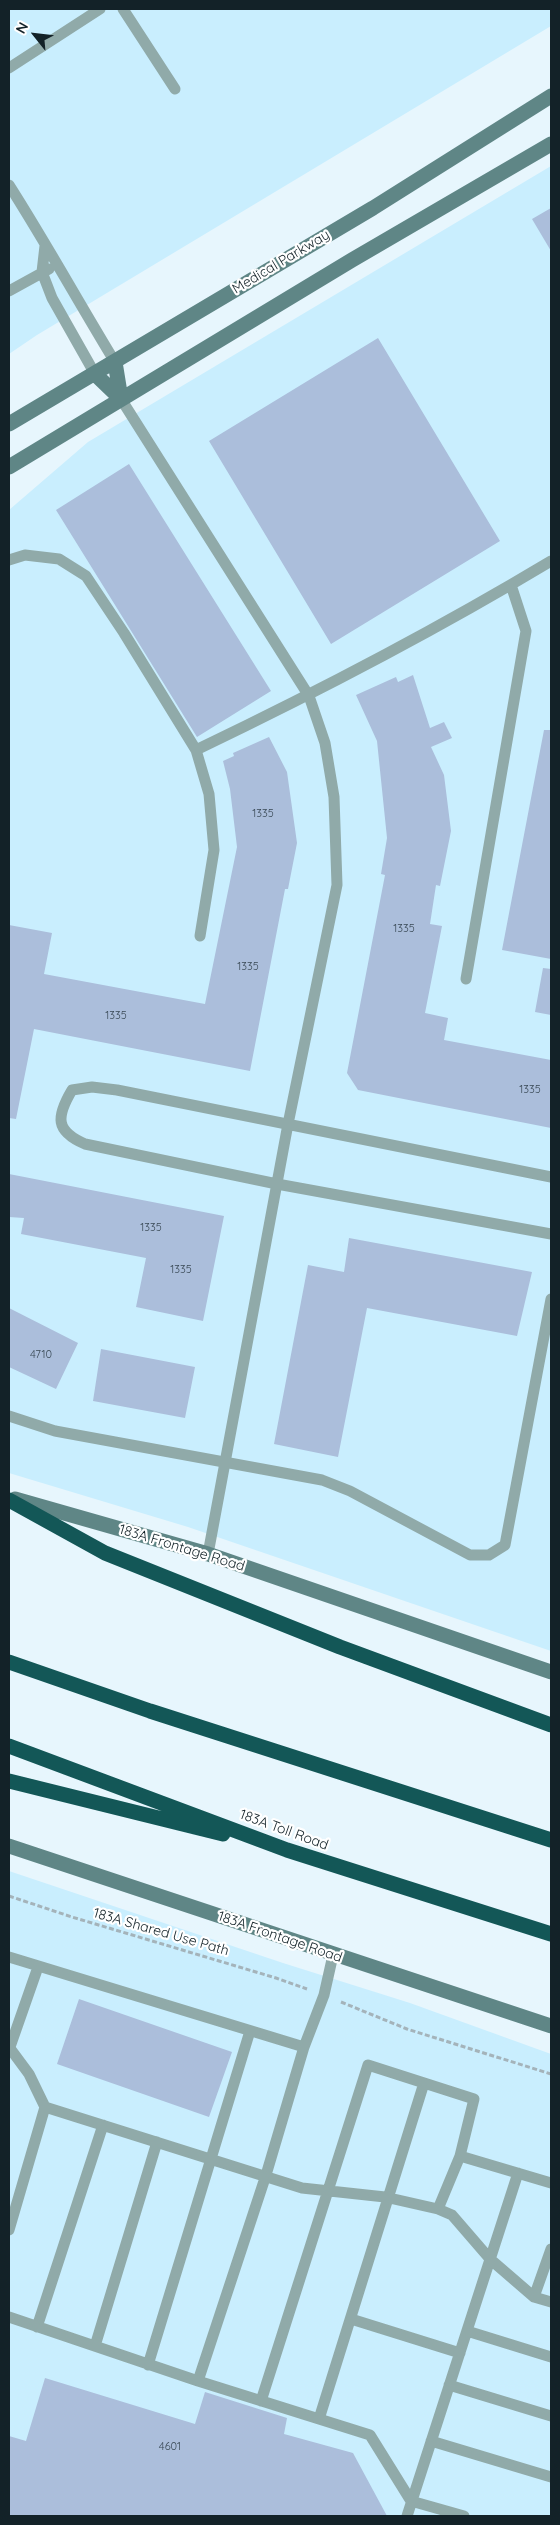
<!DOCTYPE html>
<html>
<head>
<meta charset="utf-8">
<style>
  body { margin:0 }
  #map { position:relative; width:560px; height:2525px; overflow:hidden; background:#e7f6fd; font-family:Quicksand,sans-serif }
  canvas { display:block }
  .frame { position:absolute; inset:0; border:10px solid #132228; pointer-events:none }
  .north { position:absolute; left:10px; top:10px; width:50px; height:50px; -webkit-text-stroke:4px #fff; paint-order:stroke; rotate:299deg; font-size:14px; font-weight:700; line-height:20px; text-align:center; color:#132228 }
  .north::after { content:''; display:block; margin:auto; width:18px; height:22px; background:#132228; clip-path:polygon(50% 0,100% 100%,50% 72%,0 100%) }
</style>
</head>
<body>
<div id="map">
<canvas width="560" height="2525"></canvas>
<div class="frame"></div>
<div class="north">N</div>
</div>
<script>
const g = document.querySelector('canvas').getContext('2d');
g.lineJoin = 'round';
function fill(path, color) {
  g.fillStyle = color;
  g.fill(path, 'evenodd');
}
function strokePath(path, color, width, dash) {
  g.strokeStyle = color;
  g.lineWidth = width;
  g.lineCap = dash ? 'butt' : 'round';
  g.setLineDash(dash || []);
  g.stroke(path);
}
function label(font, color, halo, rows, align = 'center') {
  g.font = font + ' Quicksand,sans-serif';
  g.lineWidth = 4.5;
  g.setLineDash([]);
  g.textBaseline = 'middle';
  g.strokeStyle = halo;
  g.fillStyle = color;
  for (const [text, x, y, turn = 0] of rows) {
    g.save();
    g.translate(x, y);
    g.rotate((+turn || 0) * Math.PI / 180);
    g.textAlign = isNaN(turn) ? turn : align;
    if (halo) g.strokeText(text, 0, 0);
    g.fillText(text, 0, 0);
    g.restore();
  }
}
fill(new Path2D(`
  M9 9H551V26L37 335 9 354Z
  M551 166V1651L188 1527 9 1473V510L88 442Z
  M9 1871 283 1963 410 2003 551 2054V2516H9Z`), '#c9eefe');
fill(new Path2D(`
  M551 208V251L532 219Z
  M378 338 500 541 331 644 209 441Z
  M129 464 271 691 197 737 56 510Z
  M413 675 430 728 444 722 452 738 431 747 444 775 451 831 440 886 436 885 430 924 442 926 425 1013 448 1018 444 1040 551 1060V1128L358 1090 347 1073 385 875 381 874 387 838 377 741 356 695 396 677 398 682Z
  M544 730H551V959L502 950Z
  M269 737 287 772 297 843 288 889H285L250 1071 34 1029 16 1119 9 1118V925L52 933 44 974 205 1004 237 847 230 789 223 761 234 756 233 753Z
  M543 968 551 969V1015L535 1012Z
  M9 1174 224 1216 203 1321 136 1307 146 1258 21 1234 24 1218 9 1217Z
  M349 1238 532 1272 517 1336 367 1308 338 1457 274 1444 308 1265 344 1272Z
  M9 1308 78 1343 56 1389 9 1367Z
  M101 1349 195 1367 185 1418 93 1401Z
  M79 1999 232 2052 209 2117 57 2064Z
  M45 2378 195 2424 205 2392 287 2418 284 2434 353 2453 387 2516H9V2436L26 2441Z`), '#abbedb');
strokePath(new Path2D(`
  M9 1896 72 1917 276 1978 307 1989
  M341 2002 407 2029 551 2074`), '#a4b3ba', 3, [5, 2.5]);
strokePath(new Path2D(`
  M123 9 175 89
  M9 68 100 9
  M9 185C46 243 79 303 115 362
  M45 246 42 272 52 298 95 374
  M9 291 49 269
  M121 399 309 696 325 743 334 797 337 885 288 1124 208 1554
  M9 560 25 555 59 559 86 576 124 633 196 750 209 794 214 850 200 936
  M196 750C317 692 436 630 551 561
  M466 979 526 631 511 585
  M551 1177 117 1090 92 1087 72 1090C56 1117 55 1131 85 1144L277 1184 551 1234
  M9 1416 55 1431 322 1480 350 1491 470 1555H489L505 1545 551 1299
  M9 1957 304 2047 324 1995 333 1955
  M9 2047 29 2074 45 2107 302 2188 385 2197 438 2209 452 2215 490 2259 534 2297 551 2302
  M10 2047 38 1967
  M438 2209 460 2156
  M9 2230 45 2107
  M534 2297 551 2249
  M9 2317 198 2381 370 2435 411 2501 464 2516
  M351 2319 460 2353
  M37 2327 103 2125
  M467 2331 551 2357
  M95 2346 157 2142
  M148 2365 250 2031
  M198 2381 266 2175 304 2047
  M449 2385 551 2416
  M261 2401 368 2065 474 2099 460 2156 551 2183
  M319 2419 424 2083
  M431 2441 551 2477
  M407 2516 518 2173`), '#90aaa9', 11);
strokePath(new Path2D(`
  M115 362 121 399
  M95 374 121 399
  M9 424 373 208 551 96
  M9 467 352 260 551 144
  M15 1499 208 1554 551 1672
  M9 1846 551 2026`), '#5f8686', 15);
strokePath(new Path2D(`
  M9 1500 105 1553 340 1647 551 1725
  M9 1662 150 1711 551 1840
  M9 1746 287 1850 551 1934
  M9 1781 223 1834`), '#135757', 15);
label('11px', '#394955', null, [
  ["1335",263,814],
  ["1335",404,929],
  ["1335",248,967],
  ["1335",116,1016],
  ["1335",530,1090],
  ["1335",151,1228],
  ["1335",181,1270],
  ["4710",41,1355],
  ["4601",170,2447]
]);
label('14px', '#132228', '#fff', [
  ["Medical Parkway",281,262,-31],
  ["183A Frontage Road",182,1548,17],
  ["183A Toll Road",284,1830,20],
  ["183A Shared Use Path",161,1932,16],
  ["183A Frontage Road",280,1937,19]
]);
</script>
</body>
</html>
